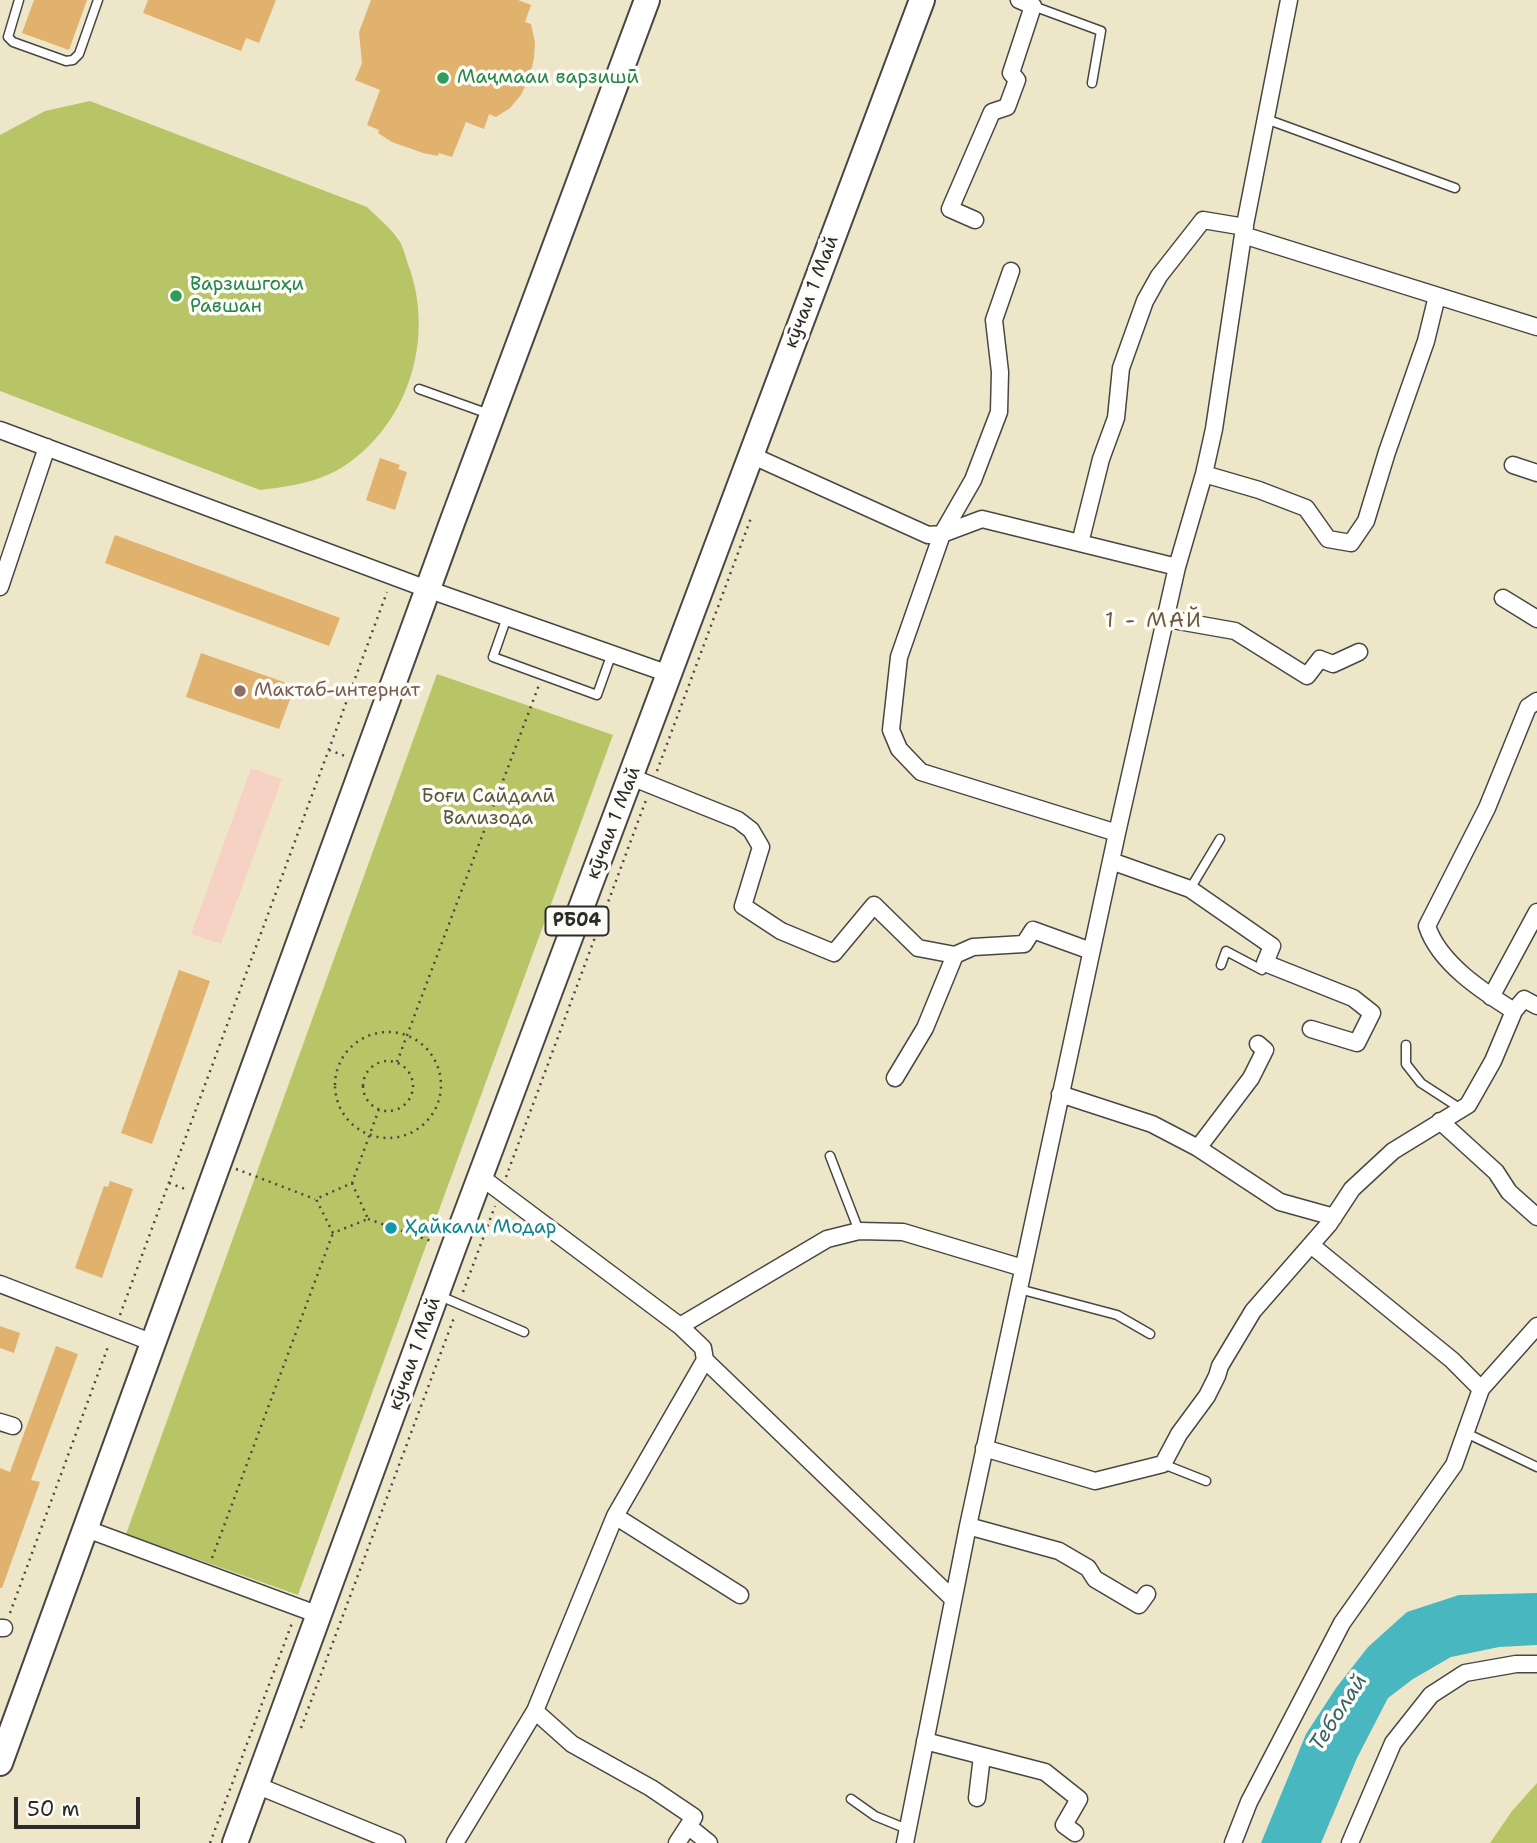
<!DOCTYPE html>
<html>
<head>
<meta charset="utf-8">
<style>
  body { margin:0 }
  #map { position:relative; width:1537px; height:1843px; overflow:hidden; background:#eee6c9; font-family:"Shantell Sans",sans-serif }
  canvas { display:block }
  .scale { position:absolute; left:14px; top:1797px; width:126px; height:32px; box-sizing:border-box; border:4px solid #2b2b2b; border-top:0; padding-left:9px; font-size:21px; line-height:24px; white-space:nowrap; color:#2b2b2b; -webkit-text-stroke:5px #fdfcf7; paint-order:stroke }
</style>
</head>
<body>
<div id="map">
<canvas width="1537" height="1843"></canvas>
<div class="scale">50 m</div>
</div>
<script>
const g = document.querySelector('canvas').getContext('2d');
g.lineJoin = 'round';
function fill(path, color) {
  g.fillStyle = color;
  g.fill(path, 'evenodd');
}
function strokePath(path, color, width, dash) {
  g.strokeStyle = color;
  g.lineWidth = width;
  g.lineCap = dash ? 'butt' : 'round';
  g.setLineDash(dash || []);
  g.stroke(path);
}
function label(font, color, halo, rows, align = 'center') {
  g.font = font + ' "Shantell Sans",sans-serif';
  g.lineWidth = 7;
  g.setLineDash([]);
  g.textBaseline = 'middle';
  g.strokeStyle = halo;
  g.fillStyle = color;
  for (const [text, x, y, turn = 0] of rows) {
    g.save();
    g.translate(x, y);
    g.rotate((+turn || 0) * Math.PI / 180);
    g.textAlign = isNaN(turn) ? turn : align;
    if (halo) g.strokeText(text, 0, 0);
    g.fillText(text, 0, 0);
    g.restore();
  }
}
fill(new Path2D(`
  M251 768 282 779 221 944 191 934Z`), '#f6d2c4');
fill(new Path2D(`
  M90 101 367 207C378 218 392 229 400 242 404 249 406 259 409 267 434 336 410 419 350 462 323 482 292 486 260 490L0 391V135L45 111Z
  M437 674 613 735 298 1595 126 1534Z
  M1537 1783V1843H1490L1512 1811Z`), '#b8c567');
fill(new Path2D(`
  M1537 1593V1645L1499 1647 1451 1657 1413 1679 1388 1698 1357 1758 1321 1843H1261L1306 1734 1336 1688 1368 1647 1407 1612 1459 1595Z`), '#48b7bf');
fill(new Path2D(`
  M34 0H87L69 50 22 33Z
  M148 0H276L259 43 246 38 241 51 143 13Z
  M371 0H518L531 5 525 22 531 24 535 42 534 58 530 76 521 95 510 108 496 117 489 114 484 129 466 122 452 157 439 153 438 156 423 153 392 142 378 133 379 130 367 125 380 90 355 80 362 63 359 32Z
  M380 458 400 465 398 469 407 472 395 510 366 500Z
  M115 535 340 618 329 646 105 563Z
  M201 653 295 686 279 729 186 697Z
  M179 970 210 981 152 1144 121 1133Z
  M110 1181 133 1189 102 1278 75 1268 104 1186 108 1187Z
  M0 1326 20 1333 14 1353 0 1348Z
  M56 1346 78 1354 31 1480 40 1482 2 1588H0V1468L10 1472Z`), '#e1b16e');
const service = new Path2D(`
  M19 0 8 37 13 42 66 61 73 60 79 54 98 0
  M1033 6 1101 31 1092 83
  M1266 119 1455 188
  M419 389 489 414
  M507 617 493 657 597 695 612 653
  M1190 889 1220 839
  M1221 965 1226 951 1262 970 1265 963
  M1406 1045V1064L1421 1083 1461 1109
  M830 1156 859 1231
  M1019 1289 1117 1315 1150 1334
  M440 1296 524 1332
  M1464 1432 1537 1467
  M1163 1464 1206 1481
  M851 1799 875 1816 907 1829`);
const minor = new Path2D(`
  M975 220 950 209 992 112 1007 107 1017 80 1011 73 1033 6 1019 0
  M1243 235 1537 327
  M1011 271 994 320 1000 372 999 412 973 480 942 534 899 657 891 730 899 749 921 772 1117 833
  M0 430 427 589 669 674
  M751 455 928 535 942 534 982 519 1177 567
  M1513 465 1537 473
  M1204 474 1259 490 1306 508 1328 539 1351 543 1366 521 1387 452 1426 341 1437 296
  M1080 543 1101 459 1116 418 1121 368 1145 301 1159 276 1203 220 1245 227
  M0 587 47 447
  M1503 598 1537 619
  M1167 619 1235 631 1307 676 1320 659 1333 664 1359 652
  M1537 701 1528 707 1487 808 1427 926C1439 963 1482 991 1514 1011L1524 999 1537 1006
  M631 777 738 820 751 830 761 847 743 906 781 931 834 953 874 905 918 948 955 955 973 947 1024 944 1033 930 1091 951
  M1111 861 1190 889 1272 946 1265 963 1353 998 1372 1013 1357 1043 1311 1029
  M1491 997 1537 912
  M895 1078 925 1028 955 955
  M1060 1094 1152 1124 1198 1148 1280 1202 1334 1217
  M1440 1121 1496 1172 1509 1192 1537 1217
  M1198 1148 1251 1078 1265 1050 1258 1044
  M481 1177 680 1326 703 1348 705 1360 953 1599
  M1311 1245 1452 1360 1481 1389
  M0 1284 151 1342
  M680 1326 827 1239 859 1231 903 1232 1023 1268
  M0 1422 13 1426
  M984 1448 1095 1481 1163 1464 1179 1434 1207 1396 1217 1376 1220 1366 1253 1311 1329 1224 1352 1189 1393 1151 1468 1105 1493 1061 1514 1011
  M615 1516 740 1595
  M968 1526 1059 1551 1088 1568 1095 1579 1139 1605 1147 1594
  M84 1528 319 1615
  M0 1628H4
  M535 1711 572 1744 651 1788 694 1817 677 1843
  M925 1741 1045 1772 1079 1799 1064 1825 1075 1833
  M256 1785 397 1843
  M977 1798 982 1756
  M688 1826 709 1843
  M455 1843 535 1711 615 1516 705 1360
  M905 1843 968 1526 1117 833 1177 567 1204 474 1214 429 1243 235 1289 0
  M1233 1843 1249 1802 1342 1623 1454 1465 1481 1389 1537 1326
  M1350 1843 1393 1743 1431 1695 1465 1673 1516 1664H1537`);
const primary = new Path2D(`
  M0 1763C211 1173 427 586 647 0
  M235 1843 453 1249 922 0`);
strokePath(service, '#484743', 11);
strokePath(minor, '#484743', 19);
strokePath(primary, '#484743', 28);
strokePath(new Path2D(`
  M329 750 345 756
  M657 771 751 518
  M335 1085a53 53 0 1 1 106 0a53 53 0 1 1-106 0Z
  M363 1086a25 25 0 1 1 50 0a25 25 0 1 1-50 0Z
  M397 1062 539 685
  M236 1169 315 1199
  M506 1177 646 800
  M169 1183 185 1189
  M352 1183 368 1219 333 1233 316 1199 352 1183 379 1109
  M368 1219 434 1242
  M463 1292 495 1206
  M120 1315 387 592
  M212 1558 333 1233
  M10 1613 109 1344
  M301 1728 455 1315
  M210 1843 292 1623`), '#484743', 2.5, [2, 5]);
strokePath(service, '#fff', 8);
strokePath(minor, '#fff', 16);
strokePath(primary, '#fff', 24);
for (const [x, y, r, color] of [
  [443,78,7,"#2e9e5b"],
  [176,296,7,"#2e9e5b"],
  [240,691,7,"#8d6e63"],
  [391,1228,7,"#0f9aa8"]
]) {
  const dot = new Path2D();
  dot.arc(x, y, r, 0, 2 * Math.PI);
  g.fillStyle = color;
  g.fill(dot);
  strokePath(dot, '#fdfcf7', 2.5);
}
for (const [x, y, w] of [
  [577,921,63]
]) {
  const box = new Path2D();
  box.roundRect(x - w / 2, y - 14.5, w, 29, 5);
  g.fillStyle = '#fdfcf7';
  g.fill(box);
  strokePath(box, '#2b2b2b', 2);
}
label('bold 18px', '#2b2b2b', null, [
  ["РБ04",577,921]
]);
label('19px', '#27864d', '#fdfcf7', [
  ["Маҷмааи варзишӣ",457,78],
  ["Варзишгоҳи",190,285],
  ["Равшан",190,307]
], 'left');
label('19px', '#2b2b2b', '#fdfcf7', [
  ["кӯчаи 1 Май",812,292,-69],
  ["кӯчаи 1 Май",614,823,-69],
  ["кӯчаи 1 Май",415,1354,-70]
]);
label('19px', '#785e54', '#fdfcf7', [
  ["Мактаб-интернат",254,691]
], 'left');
label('19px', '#55593d', '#fdfcf7', [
  ["Боғи Сайдалӣ",488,797],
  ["Вализода",488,819]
]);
label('19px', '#0d838f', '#fdfcf7', [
  ["Ҳайкали Модар",405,1228]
], 'left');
g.letterSpacing = '2px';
label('21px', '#6b5a42', '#fdfcf7', [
  ["1 - МАЙ",1154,622]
]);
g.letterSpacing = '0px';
label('italic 21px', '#376366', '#fdfcf7', [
  ["Теболай",1339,1713,-57]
]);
</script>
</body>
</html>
